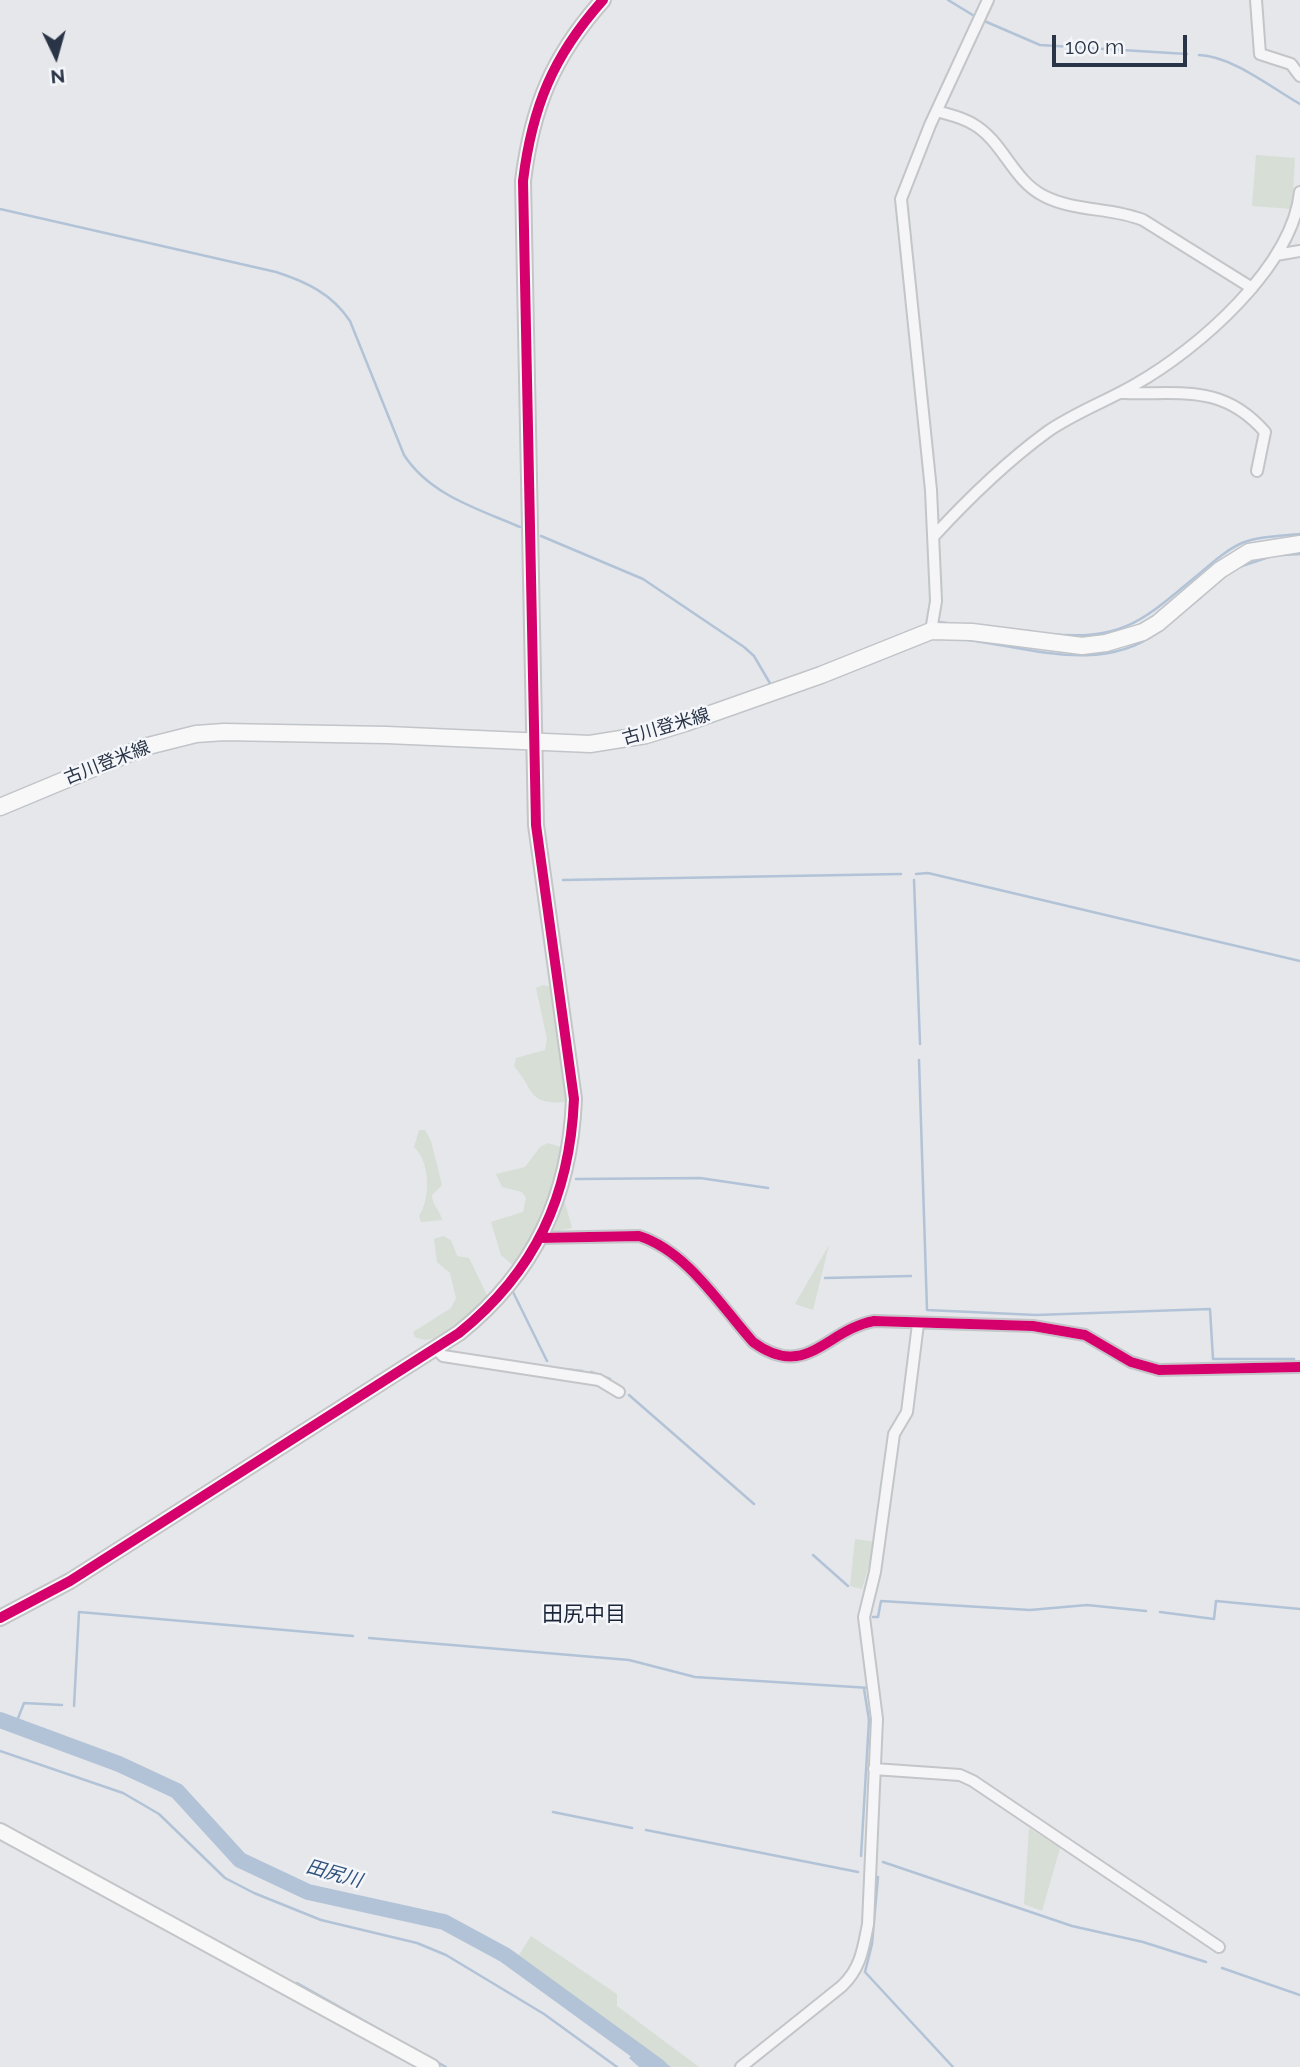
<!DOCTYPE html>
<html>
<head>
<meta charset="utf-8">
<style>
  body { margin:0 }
  #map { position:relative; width:1300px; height:2067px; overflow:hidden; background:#e5e7ea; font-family:Raleway,sans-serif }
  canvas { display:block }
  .north { position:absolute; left:21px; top:21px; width:70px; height:70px; -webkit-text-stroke:5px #f4f6f9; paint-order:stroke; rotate:175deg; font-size:19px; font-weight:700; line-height:28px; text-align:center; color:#293446 }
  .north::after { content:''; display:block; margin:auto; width:24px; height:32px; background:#293446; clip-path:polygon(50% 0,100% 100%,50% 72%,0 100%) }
  .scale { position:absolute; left:1052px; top:35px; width:135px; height:32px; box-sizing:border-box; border:4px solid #293446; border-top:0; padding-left:9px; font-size:21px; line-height:24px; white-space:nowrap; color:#293446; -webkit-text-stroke:5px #f4f6f9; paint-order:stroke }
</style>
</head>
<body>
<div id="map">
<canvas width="1300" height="2067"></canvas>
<div class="north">N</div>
<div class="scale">100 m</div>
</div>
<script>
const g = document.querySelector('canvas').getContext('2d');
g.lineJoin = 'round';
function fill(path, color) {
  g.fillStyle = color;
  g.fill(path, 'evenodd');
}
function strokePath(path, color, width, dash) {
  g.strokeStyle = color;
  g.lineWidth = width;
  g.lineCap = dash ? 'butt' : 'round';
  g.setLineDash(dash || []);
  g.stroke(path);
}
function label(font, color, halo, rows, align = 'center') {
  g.font = font + ' Raleway,"Noto Sans JP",sans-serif';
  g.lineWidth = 5;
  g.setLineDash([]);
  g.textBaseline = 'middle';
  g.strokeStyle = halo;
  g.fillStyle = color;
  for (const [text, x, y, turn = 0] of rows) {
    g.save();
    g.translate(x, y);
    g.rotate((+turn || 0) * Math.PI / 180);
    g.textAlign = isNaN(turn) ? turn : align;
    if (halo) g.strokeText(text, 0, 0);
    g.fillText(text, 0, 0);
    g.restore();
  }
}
fill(new Path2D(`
  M1256 155 1295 158 1292 209 1252 206Z
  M543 985 552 987 568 1102C527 1105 536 1092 514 1066L516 1058 545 1050 547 1039 536 988Z
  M419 1130H425L431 1141 442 1185 432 1195C432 1206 440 1209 442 1220L421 1222 419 1216C431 1199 430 1161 414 1147Z
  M548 1143 561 1147 554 1189 516 1268 501 1255 491 1222 523 1212 526 1198 522 1192 502 1187 496 1174 525 1167 540 1147Z
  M565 1203 572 1228 552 1232 563 1204Z
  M443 1236 451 1240 457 1256 469 1258 488 1297C473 1317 441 1349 415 1337L413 1332 451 1308 456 1298 450 1273 437 1262 434 1239Z
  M829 1245 813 1310 795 1304Z
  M855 1539 876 1542 862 1589 850 1586Z
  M1029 1828 1060 1848 1042 1911 1024 1904Z
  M531 1936 617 1994V2006L699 2067H671L517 1958Z`), '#d6ded5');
fill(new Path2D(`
  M643 2046 671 2067H639L629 2058Z`), '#b2c3d7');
strokePath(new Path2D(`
  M948 0 976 17
  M982 20 1040 45 1187 54
  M1199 55C1232 56 1272 88 1300 104
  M0 209 276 272C307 282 332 294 350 321L404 455C430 495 478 509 520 527
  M541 536 643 579 744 647 754 656 771 685
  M1282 555 1300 554
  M1239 567 1269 557
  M1171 622 1201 597
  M938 625 940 622 953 624
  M1047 634C1124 641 1142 621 1199 574 1212 563 1226 550 1242 543 1260 536 1281 536 1300 534
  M968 640C1031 648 1102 674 1158 632
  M832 679 914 646
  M916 874 928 873 1300 961
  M563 880 901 874
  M914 880 920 1044
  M919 1060 927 1310 1036 1315 1210 1309 1213 1359H1294
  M576 1179 700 1178 768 1188
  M825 1278 911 1276
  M513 1292 547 1361
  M553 1368 582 1371
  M591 1372 610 1379
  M629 1395 754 1504
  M813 1555 848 1586
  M1160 1612 1214 1619 1216 1601 1300 1609
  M873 1617H878L881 1601 1030 1610 1087 1605 1146 1611
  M369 1638 629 1660 695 1677 870 1688
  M74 1706 79 1612 353 1636
  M15 1726 24 1703 62 1705
  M0 1751 123 1793 159 1814 225 1878 254 1893 321 1920 417 1943 446 1955 544 2014 617 2067
  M553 1812 632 1828
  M646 1830 858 1872
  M861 1856 869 1720 864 1689
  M883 1862 1072 1926 1143 1942 1206 1962
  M878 1877 872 1944 865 1972 953 2067
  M1222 1968 1300 1995
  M297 1983 446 2067`), '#b2c3d7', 2.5);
strokePath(new Path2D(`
  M0 1720 119 1764 177 1791 240 1860 308 1892 444 1922 505 1955 659 2067`), '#b2c3d7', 16);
const street = new Path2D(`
  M1256 0 1260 54 1291 64 1300 76
  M937 111C950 115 962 117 973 124 1003 141 1013 181 1044 196 1075 212 1111 207 1143 220L1252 288
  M1276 255 1300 251
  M1123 393C1181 395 1222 383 1265 432L1257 471
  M933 537C967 500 1006 462 1047 432 1074 413 1107 401 1136 384 1198 349 1292 267 1300 192
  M931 631 936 601 931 490 901 199 930 125 988 0
  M539 1238 639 1236C687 1251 720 1305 753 1342 806 1381 826 1330 874 1321L1033 1326 1085 1335 1131 1362 1159 1370 1300 1367
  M435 1348 443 1356 599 1380 619 1392
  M874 1769 960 1775 973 1781 1219 1947
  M741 2067 842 1986C861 1968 863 1949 868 1924L877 1719 864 1617 875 1572 894 1434 907 1412 918 1324`);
const secondary = new Path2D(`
  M0 1618 70 1581 459 1333C535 1272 570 1196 574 1099L536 825 523 181C532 107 553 56 603 0
  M0 1831 432 2067`);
const primary = new Path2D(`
  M0 807 144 747 196 734 224 732 387 735 590 744 646 735 685 723 821 675 931 631 972 632 1082 646 1106 643 1143 632 1158 623 1220 570 1249 552 1300 544`);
strokePath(street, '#c3c5c8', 14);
strokePath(secondary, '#c3c5c8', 18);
strokePath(primary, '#c1c4c8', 19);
strokePath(street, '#f5f5f7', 10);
strokePath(secondary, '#f8f8f8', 14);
strokePath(primary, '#f8f8f8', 16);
strokePath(new Path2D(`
  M539 1238 639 1236C687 1251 720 1305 753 1342 806 1381 826 1330 874 1321L1033 1326 1085 1335 1131 1362 1159 1370 1300 1367
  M0 1618 70 1581 459 1333C535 1272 570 1196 574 1099L536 825 523 181C532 107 553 56 603 0`), '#d6006c', 10);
label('18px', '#293446', '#f4f6f9', [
  ["古川登米線",666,727,-16],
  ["古川登米線",107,763,-21]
]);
label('italic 19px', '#30527e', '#f4f6f9', [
  ["田尻川",334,1874,16]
]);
label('21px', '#1b2537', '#f4f6f9', [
  ["田尻中目",584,1615]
]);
</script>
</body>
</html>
